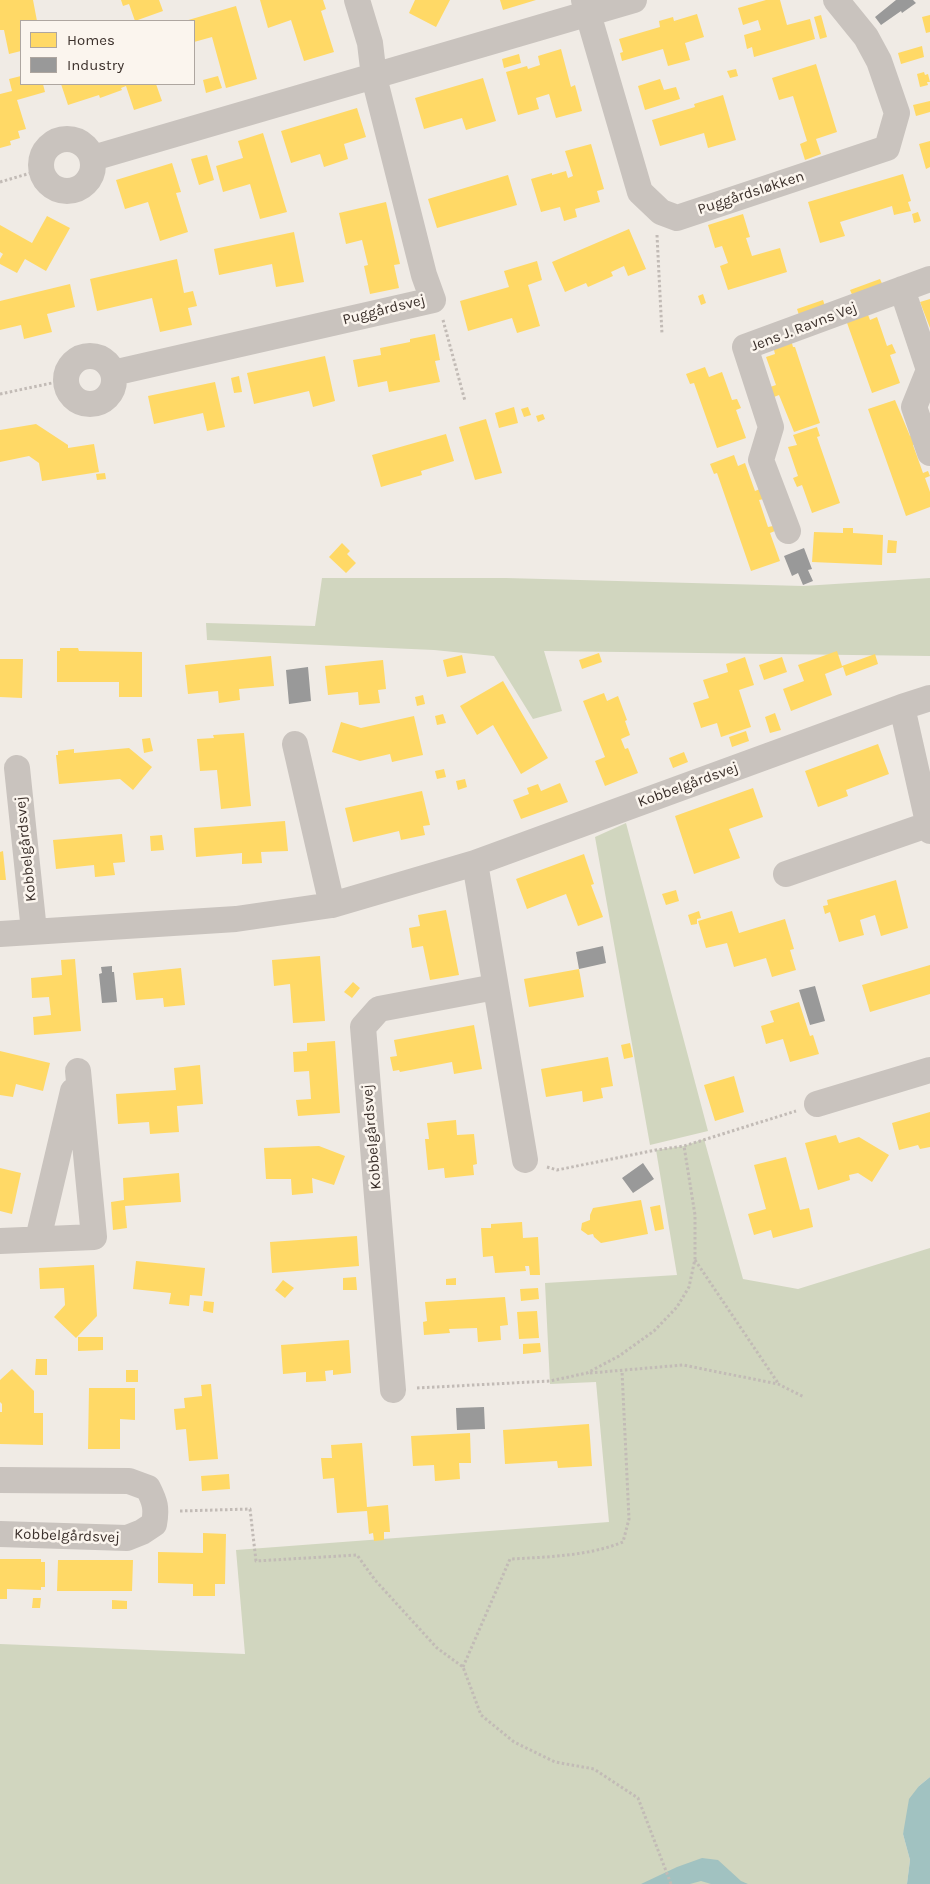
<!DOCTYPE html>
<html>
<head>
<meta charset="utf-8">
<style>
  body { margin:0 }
  #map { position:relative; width:930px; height:1884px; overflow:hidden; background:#f0ebe5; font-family:Karla,sans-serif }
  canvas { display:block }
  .legend { position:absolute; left:20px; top:20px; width:175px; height:65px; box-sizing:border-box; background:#fbf5ee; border:1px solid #aea6a0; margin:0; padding:6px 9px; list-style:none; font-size:15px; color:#3b302b }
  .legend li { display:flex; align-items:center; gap:10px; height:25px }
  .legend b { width:25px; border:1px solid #aea6a0 }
</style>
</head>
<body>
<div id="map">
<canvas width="930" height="1884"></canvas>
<ul class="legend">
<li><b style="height:14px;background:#ffd966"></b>Homes</li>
<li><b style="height:14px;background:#999"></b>Industry</li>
</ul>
</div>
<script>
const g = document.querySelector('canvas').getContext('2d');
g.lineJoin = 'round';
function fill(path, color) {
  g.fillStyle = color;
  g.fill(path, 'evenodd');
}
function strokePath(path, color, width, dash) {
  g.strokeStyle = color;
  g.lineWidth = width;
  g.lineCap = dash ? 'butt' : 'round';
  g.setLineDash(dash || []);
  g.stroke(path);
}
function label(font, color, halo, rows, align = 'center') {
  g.font = font + ' Karla,sans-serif';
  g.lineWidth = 5;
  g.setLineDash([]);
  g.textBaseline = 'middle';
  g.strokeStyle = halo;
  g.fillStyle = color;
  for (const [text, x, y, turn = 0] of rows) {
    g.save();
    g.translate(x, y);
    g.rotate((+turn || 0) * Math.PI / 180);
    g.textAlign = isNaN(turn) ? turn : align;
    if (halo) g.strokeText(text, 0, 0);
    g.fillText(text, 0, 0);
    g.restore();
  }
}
fill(new Path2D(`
  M322 578H506L803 586 930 578V656L544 651 562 711 533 719 494 656 434 650 207 640 206 623 315 626Z
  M626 823 708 1131 650 1145 595 837Z
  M704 1139 743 1279 798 1289 930 1248V1777L919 1786 903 1834 910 1860 907 1884H0V1644L245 1654 236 1550 609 1522 596 1382 550 1384 545 1283 677 1275 656 1150 684 1146Z`), '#d1d6bf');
fill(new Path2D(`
  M930 1777V1884H907L910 1860 903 1834 909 1799 919 1786Z
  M702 1858 718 1860 741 1881 748 1884H711L701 1881 690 1884H641L677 1867Z`), '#a1c2c1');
fill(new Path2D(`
  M0 0H33L37 21H21V51L9 54 4 30H0Z
  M121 0H159L163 11 135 21 129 4 123 6Z
  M260 0H323L326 9 321 11 334 52 304 61 291 20 268 28Z
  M415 0H450L436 27 409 13Z
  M500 0H536L503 10Z
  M766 0H780L787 25 810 19 815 39 754 57 752 47 747 49 744 35 761 30 758 20 743 25 738 8Z
  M236 6 257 79 226 88 212 37 194 42V21H185Z
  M697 14 704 37 685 43 690 60 668 66 663 49 622 61 620 53 623 52 619 39 660 27 659 21 673 17 674 21Z
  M821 15 827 37 820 39 814 17Z
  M930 15V32L926 33 922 17Z
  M922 46 924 57 901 64 898 53Z
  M561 49 571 87 575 85 582 111 556 118 549 94 536 98 539 109 518 115 506 72 527 66 528 69 540 65 538 56Z
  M519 54 521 63 504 68 502 59Z
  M816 64 837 132 816 139 821 154 805 160 800 144 807 141 793 96 779 100 772 78Z
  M736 69 738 76 730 78 727 71Z
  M924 72 925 75 928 74 930 82H927L928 85 920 87 917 74Z
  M21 76V84H43L45 92 17 100 26 129 18 131 20 138 10 141 11 145 0 148V94L12 91 9 79Z
  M218 76 222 88 206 93 203 80Z
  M483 78 496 121 466 130 462 118 424 129 415 98Z
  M660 79 664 90 676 87 680 99 645 110 638 86Z
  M61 84H156L162 101 134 110 126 86 121 88 122 90 100 98 99 95 68 105Z
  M723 95 736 140 708 148 704 133 660 146 652 120 695 107 694 104Z
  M930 101V112L916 116 913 105Z
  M357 108 366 137 344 144 348 159 324 167 320 154 291 163 281 131Z
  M263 133 287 212 260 219 250 184 223 192 216 166 243 158 238 141Z
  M930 141V167L926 169 919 144Z
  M591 144 604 189 597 191 600 202 575 209 577 217 564 221 560 207 541 212 531 179 552 173V175L566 171 568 178 573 176 565 151Z
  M207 155 214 180 199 185 191 159Z
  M172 163 181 192 176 193 188 232 160 241 148 202 125 209 116 180Z
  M903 174 911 201 908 202 911 211 894 215 892 206 840 222 845 236 820 243 808 202Z
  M508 175 517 205 437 228 428 199Z
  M386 202 400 264 394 265 399 288 370 294 364 266 368 265 362 240 346 244 339 213Z
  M918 212 921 221 914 223 912 214Z
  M743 214 750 237 746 238 752 256 780 248 787 272 728 290 720 266 728 263 722 246 715 248 708 225Z
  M47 216 70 228 46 271 25 259 17 273 0 264V259L3 254 0 252V225L32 243Z
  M629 229 646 269 628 276 624 266 611 272 613 276 588 287 586 283 565 292 552 262Z
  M294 232 304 282 276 287 272 264 219 275 214 249Z
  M177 259 184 293 193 291 197 306 188 308 192 325 160 332 152 298 97 311 90 279Z
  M537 261 542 280 528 285 540 326 517 333 512 318 468 331 460 301 509 287 504 271Z
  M880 279 884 288 854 299 850 290Z
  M70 284 75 307 47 314 52 332 24 339 21 325 0 330V301Z
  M703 294 706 303 701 305 698 296Z
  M930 299V328L920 302Z
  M823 300 826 309 800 318 797 309Z
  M867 312 870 320 877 317 887 346 892 344 896 353 890 355 900 383 872 393 846 320Z
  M435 334 440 360 435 361 440 382 389 392 387 381 358 387 353 360 381 355 380 348 410 342V339Z
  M791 340 793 347H795L820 423 794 432 779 395 774 397 770 387 776 385 766 357 775 354 773 346Z
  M325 356 335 401 313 407 309 391 254 404 247 373Z
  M705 367 709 377 722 372 732 400 737 399 741 408 736 410 746 438 717 448 694 383 690 384 686 374Z
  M239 376 242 392 234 393 231 378Z
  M215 382 225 427 207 431 203 413 154 424 148 396Z
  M895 400 910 436 915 434 918 444 913 445 923 473 928 471 930 476 925 478 930 492V507L906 516 868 409Z
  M514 407 518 423 499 428 495 413Z
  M528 407 531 415 524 417 521 409Z
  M543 414 545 419 538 422 536 416Z
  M486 419 502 473 475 480 459 427Z
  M36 424 68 445V448L94 444 99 472 42 481 39 463 29 456 0 462V430Z
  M817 427 820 436 817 437 840 503 812 513 802 485 797 487 793 478 798 476 788 447 797 445 793 435Z
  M446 434 454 461 421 471 422 475 381 487 372 455Z
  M734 455 738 466 745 463 755 491 760 489 764 499 759 500 768 527 773 526 775 531 770 533 780 561 751 571 717 473 714 474 710 464Z
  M105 473 106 479 97 480 96 474Z
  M843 528H853V533L883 535 882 565 812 562 814 532 843 533Z
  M888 540 897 541 896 553H887Z
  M342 543 350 551 347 554 356 563 346 573 329 557Z
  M60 648H78L79 651 142 652V697H119V682H57V651H60Z
  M837 651 842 666 875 654 878 664 846 676 843 667 825 674 832 695 791 711 783 689 804 681 798 665Z
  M599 653 602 662 582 669 579 660Z
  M462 655 466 673 447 677 443 660Z
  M271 656 274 686 239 689 240 700 219 703 218 691 188 694 185 665Z
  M745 657 754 685 739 690 751 727 721 737 717 723 701 728 693 703 709 698 703 680 728 672 726 664Z
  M782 657 787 672 764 680 759 665Z
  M0 659H23L22 698 0 697Z
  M383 660 386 689 378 690 380 703 359 705 358 692 328 695 325 666Z
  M503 681 548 758 521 774 493 725 477 735 460 706Z
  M604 693 607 701 618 696 627 720 625 721 630 735 621 739 625 749 628 748 638 773 605 786 595 761 605 757 583 701Z
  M423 695 425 704 417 706 415 697Z
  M775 713 781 730 770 733 765 717Z
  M443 714 446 723 437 725 435 716Z
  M414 716 423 755 392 762 390 754 360 761 332 752 341 722 361 728Z
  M746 731 749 741 732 747 729 737Z
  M244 733 251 806 221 809 217 770 200 771 197 739 214 738 213 735Z
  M150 738 153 751 144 753 142 739Z
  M878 744 889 774 846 790 848 796 818 807 805 771Z
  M129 748 152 767 133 790 120 779 59 784 56 755H58V751L74 749V753Z
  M684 752 688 762 673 768 669 758Z
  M444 769 446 777 437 779 435 771Z
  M465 779 467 787 458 790 456 781Z
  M560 783 568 802 521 819 513 800 529 794 527 788 538 784 541 791Z
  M753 788 763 817 729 829 740 858 694 874 675 816Z
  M422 791 430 825 423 826 425 835 401 840 399 831 353 842 345 808Z
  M285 821 288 851 261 852 262 863 242 864V853L196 857 194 828Z
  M122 834 125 862 113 863 115 875 95 877 94 865 56 869 53 840Z
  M162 835 164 850 151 851 150 836Z
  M3 851 6 880H0V852Z
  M584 854 594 884 591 885 603 917 578 926 566 894 527 909 516 879Z
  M896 880 908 928 881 936 875 915 860 920 864 935 839 942 830 912 825 914 823 906 828 905 827 900Z
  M676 890 679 901 666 905 662 894Z
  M446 910 459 975 430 980 423 946 412 948 409 928 420 926 418 915Z
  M699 911 701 918 697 919V924L691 925 688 915Z
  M732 911 739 933 785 919 794 949 790 950 796 970 772 977 766 958 734 967 727 943 706 948 698 921Z
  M320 956 325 1021 293 1023 290 984 274 986 272 960Z
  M75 959 81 1031 34 1035 33 1017 51 1015 49 997 32 998 31 978 62 975 61 960Z
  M930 965V994L870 1012 862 985Z
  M181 968 185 1005 164 1007 163 998 136 1000 133 973Z
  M579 969 584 997 529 1007 524 979Z
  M353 982 360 988 352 998 344 992Z
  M799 1002 810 1036 813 1035 819 1054 790 1062 783 1039 766 1044 761 1026 774 1022 770 1011Z
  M474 1025 482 1069 454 1074 452 1062 400 1072 399 1070 393 1071 390 1057 397 1056 394 1040Z
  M335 1041 340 1113 298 1116 296 1100 311 1099 309 1071 294 1072 293 1052 307 1051V1043Z
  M630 1043 633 1057 624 1059 621 1045Z
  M0 1051 50 1063 43 1091 16 1084 13 1097 0 1095Z
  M608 1057 613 1086 601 1088 603 1098 583 1102 582 1091 546 1097 541 1069Z
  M200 1065 203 1104 177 1106 179 1132 150 1134 149 1122 118 1124 116 1094 176 1090 174 1068Z
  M734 1076 744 1112 715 1121 704 1085Z
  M930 1112V1147L920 1149 918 1145 899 1150 892 1123Z
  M456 1120 457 1135 474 1134 477 1164 473 1165 474 1175 445 1178 444 1168 428 1170 425 1139H429L427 1123Z
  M836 1135 839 1143 859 1137 889 1155 872 1182 858 1173 849 1175 850 1180 818 1190 805 1143Z
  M319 1146 345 1156 334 1185 312 1178 313 1193 292 1195 291 1179H266L264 1148Z
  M786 1157 800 1210 809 1208 813 1227 773 1238 771 1230 754 1235 748 1214 766 1209 754 1165Z
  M0 1168 21 1173 12 1214 0 1211Z
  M179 1173 181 1202 125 1206 127 1228 113 1230 111 1202 124 1200 123 1178Z
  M641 1200 648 1234 601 1243 594 1237 593 1234 588 1235 581 1230 582 1223 590 1220V1215L593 1208Z
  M660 1205 664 1229 655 1231 650 1207Z
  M522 1222 523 1238 538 1237 540 1275H530L529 1266H525L526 1271 495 1273 493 1256 483 1257 481 1228H491V1224Z
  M357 1236 359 1266 272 1273 270 1242Z
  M136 1261 205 1268 202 1296 190 1295 189 1306 169 1304 171 1293 133 1289Z
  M94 1265 97 1316 76 1338 54 1317 65 1305 64 1288 40 1289 39 1268Z
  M356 1277 357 1290H343V1278Z
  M456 1278V1285H446V1279Z
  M283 1280 294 1288 285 1298 275 1290Z
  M538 1288 539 1299 521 1301 520 1289Z
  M505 1297 508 1325 500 1326 501 1340 478 1342 477 1328 449 1329 450 1333 424 1335 423 1322 427 1321 425 1302Z
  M204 1301 214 1302 213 1313 203 1311Z
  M537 1311 539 1338 519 1339 517 1312Z
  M78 1337H103V1350L78 1351Z
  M349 1340 351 1373 333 1375V1370L325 1371 326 1381 306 1382V1372L283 1374 281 1345Z
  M540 1343 541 1352 523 1354V1344Z
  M36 1359H47V1375H35Z
  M12 1369 34 1391V1413H43V1445L0 1444V1412H2V1404L0 1402V1380Z
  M126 1370H138V1382H126Z
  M211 1384 218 1459 189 1461 186 1429 176 1430 174 1409 185 1408 184 1398 202 1396 201 1385Z
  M89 1388H135V1420L120 1419V1449H88Z
  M589 1424 592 1466 558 1468 557 1461 505 1464 503 1430Z
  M470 1433 471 1463H459L460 1479 435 1481 434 1465 413 1466 411 1436Z
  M362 1443 367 1507 388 1505 390 1532H384V1540L374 1541 373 1533 369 1534 367 1511 337 1513 334 1478 323 1479 321 1458H332L331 1445Z
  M229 1474 230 1489 202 1491 201 1476Z
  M203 1533 226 1534 225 1584H215V1596H193V1584L158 1583V1552L203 1553Z
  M0 1559H41V1562H45V1587H41V1590L7 1589V1599H0Z
  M58 1560H133L132 1591H57Z
  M33 1598H41L40 1608H32Z
  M112 1600 127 1601V1609H112Z`), '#ffd966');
fill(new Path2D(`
  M896 0H913L916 3 902 13 901 11 881 25 875 17Z
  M804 548 812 569 808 570 813 581 803 585 798 573 792 576 784 556Z
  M308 667 311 701 289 704 286 670Z
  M603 946 606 963 579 969 576 952Z
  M112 966V972H114L117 1002 102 1003 99 974 102 973 101 967Z
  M815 986 825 1021 810 1025 799 990Z
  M643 1163 654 1179 633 1193 622 1178Z
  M484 1407 485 1429 457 1430 456 1408Z`), '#999');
strokePath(new Path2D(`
  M0 182 41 170
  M657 235 662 334
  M443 320 465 401
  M0 394 66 380
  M547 1167 557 1170 656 1150 684 1146 796 1111
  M695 1260 778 1383
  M590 1373 683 1365 778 1384 804 1397
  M417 1388 550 1381 587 1373 619 1356 654 1331 677 1307 689 1287 695 1259V1215L684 1146
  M180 1511 250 1509 256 1561 357 1555 375 1580 437 1648 463 1667 481 1715 514 1742 555 1762 594 1769 638 1798 671 1884
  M463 1667 510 1559C548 1557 588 1556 623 1542L629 1519 622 1371`), '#c2bbb6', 3, [2.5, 2.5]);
strokePath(new Path2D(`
  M584 0 640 192 661 212 677 218 887 148 897 113 879 61 866 37 836 0
  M41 165a26 26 0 1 1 52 0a26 26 0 1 1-52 0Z
  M93 158 634 0
  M902 289 929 370 914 407 930 453
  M66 380a24 24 0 1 1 48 0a24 24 0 1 1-48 0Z
  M113 373 433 300 424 275 374 77 370 43 357 0
  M788 531 761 460 771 427 745 347 930 279
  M902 707 930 831
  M295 744 332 905
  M17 768 34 931
  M475 863 525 1160
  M786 874 930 824
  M0 934 236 919 332 905 475 863 902 707 930 698
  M817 1104 930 1070
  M38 1239 73 1091
  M0 1241 94 1237 78 1071
  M393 1390 363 1027 379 1009 495 987
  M0 1480 129 1481 148 1488C155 1502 157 1508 154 1524L142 1532 127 1538 0 1534`), '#c9c3be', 26);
label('15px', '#3b302b', '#fbf5ee', [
  ["Puggårdsløkken",751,193,-18],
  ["Puggårdsvej",384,310,-14],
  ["Jens J. Ravns Vej",804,327,-21],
  ["Kobbelgårdsvej",688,785,-20],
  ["Kobbelgårdsvej",26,849,-96],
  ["Kobbelgårdsvej",372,1137,-95],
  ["Kobbelgårdsvej",67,1536,2]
]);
</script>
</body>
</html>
